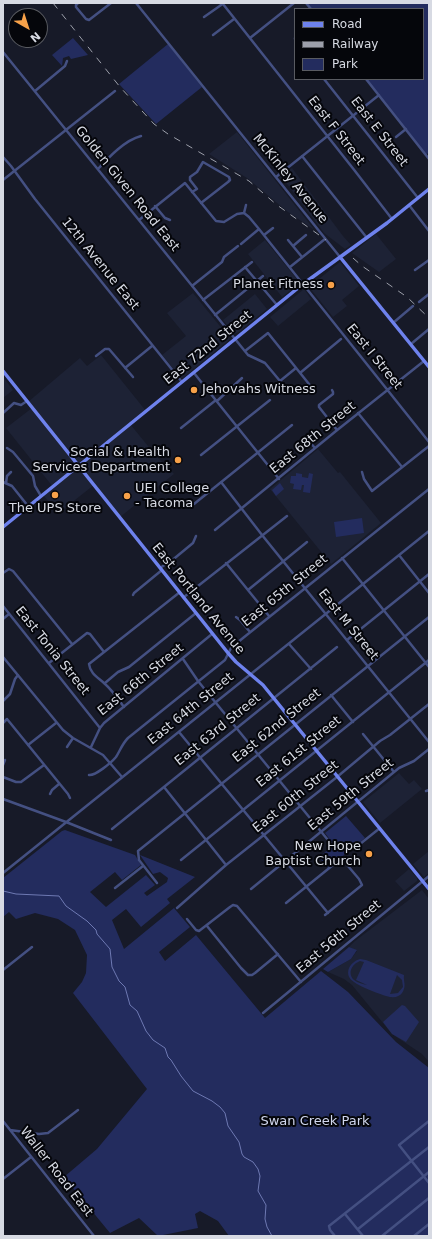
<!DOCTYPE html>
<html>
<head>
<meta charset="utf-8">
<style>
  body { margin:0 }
  #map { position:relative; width:432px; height:1239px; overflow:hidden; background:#171a28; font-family:"DejaVu Sans",sans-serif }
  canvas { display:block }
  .frame { position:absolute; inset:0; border:4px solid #d7dae3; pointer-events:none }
  .legend { position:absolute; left:294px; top:8px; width:130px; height:72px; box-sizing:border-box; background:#05060b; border:1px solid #595b61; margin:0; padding:5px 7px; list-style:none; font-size:12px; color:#d7dae3 }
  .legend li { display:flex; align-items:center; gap:8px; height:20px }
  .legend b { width:20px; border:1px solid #595b61 }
  .north { position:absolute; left:8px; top:8px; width:40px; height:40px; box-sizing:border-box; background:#05060b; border:1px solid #595b61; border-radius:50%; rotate:141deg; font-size:11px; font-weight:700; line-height:16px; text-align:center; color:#d7dae3 }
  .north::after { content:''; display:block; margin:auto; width:14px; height:18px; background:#f7a149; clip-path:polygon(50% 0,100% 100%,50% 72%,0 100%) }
</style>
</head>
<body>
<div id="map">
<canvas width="432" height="1239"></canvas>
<div class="frame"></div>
<ul class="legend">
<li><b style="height:5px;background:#6e82ed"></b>Road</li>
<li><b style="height:5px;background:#9da0ab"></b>Railway</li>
<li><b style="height:11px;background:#232c5e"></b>Park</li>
</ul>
<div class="north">N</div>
</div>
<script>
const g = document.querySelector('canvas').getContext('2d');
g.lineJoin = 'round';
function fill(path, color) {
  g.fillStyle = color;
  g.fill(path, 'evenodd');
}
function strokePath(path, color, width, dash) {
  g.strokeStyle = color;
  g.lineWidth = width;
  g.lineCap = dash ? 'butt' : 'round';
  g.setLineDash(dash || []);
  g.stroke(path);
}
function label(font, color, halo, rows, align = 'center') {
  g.font = font + ' "DejaVu Sans",sans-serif';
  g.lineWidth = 4;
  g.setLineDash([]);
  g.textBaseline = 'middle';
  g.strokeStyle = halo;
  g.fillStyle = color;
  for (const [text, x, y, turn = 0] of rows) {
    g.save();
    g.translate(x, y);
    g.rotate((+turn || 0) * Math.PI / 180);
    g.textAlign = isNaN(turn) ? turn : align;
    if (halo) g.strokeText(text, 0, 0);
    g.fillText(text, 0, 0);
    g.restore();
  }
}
fill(new Path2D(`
  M237 132 313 228V229L288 212 247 178 209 154Z
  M292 168 343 236 351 245 345 249 324 233 281 176Z
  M376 234 396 259 379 272 352 253Z
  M265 240 300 283 282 297 248 254Z
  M340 262 359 286 342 300 347 306 333 317 309 287Z
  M304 289 311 299 278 326 270 317Z
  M193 293 228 336 229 340 183 378H181L162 355 186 336 167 313Z
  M255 294 267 309 239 332 234 334 223 320Z
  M101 355 146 411 130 424 157 457 174 474 120 517 94 485 61 511H57L43 495 53 487 6 428 32 408 28 402 80 358 87 366Z
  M3 377 13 390 3 398Z
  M318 449 338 473 340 472 381 523 331 564 270 489Z
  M399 773 409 784 414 780 422 789 380 823 363 802Z
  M429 851V873L424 877 413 864Z
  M409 869 417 878V881L404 891 395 881Z
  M422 890 429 899V1062L422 1054 392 1034 352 985 344 979 328 972 351 959 357 951 349 947 355 941Z`), '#1d2235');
fill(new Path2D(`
  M306 3H429V152L426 155 366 79H423V9H311Z
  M73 38 88 55 71 59 69 56 63 58 62 66 52 55Z
  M168 44 202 87 156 124 119 84Z
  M296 473 302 474V477L308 478 309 473 313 474 310 493 303 492 304 485H302L301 490 293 489 294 484 290 483 291 476H296Z
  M280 483 284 489 276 496 272 490Z
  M362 518 364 533 336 537 334 522Z
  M346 816 365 838 328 868 319 857 334 845 325 833Z
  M65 830 135 855 141 865 122 880 115 872 90 892 106 907 146 875 155 885 144 893 147 896 167 882 168 878 160 872 153 874 140 855 195 877 167 899 170 903 141 927 126 909 112 920 124 949 174 908 190 927 159 952 165 961 196 935 265 1018 321 971 348 992 396 1042 429 1068V1236H229L218 1221 200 1211 195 1214 198 1228 158 1236 139 1218 110 1233 64 1177 97 1149 147 1089 73 993 82 982 86 973 87 955 75 930 58 919 35 913 16 919 9 912 3 917V878L62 831Z
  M349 947 357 950 351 959 328 972 323 969Z
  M360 959 366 960 404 975C403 981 407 986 402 993 400 996 395 998 391 997 386 997 358 986 354 982 343 975 349 962 360 959ZM360 961 364 962 356 980 367 985C363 984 358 983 354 980 347 973 352 964 360 961ZM397 975 402 980 403 987 398 993 390 994Z
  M402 1005 405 1006 419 1022 406 1042 392 1034 383 1022Z`), '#232c5e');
strokePath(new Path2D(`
  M3 891 16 894 59 896 66 906 87 921 96 930 97 934 110 949 112 967 119 981 125 987 130 1005 137 1011 146 1031 153 1040 165 1048 168 1057 171 1060 181 1076 193 1091 212 1101 220 1107 225 1113 228 1126 239 1142 242 1154 244 1157 253 1162 258 1169 260 1176 258 1191 266 1205 265 1219 267 1227 272 1236`), '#6e79b3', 1);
strokePath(new Path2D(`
  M78 3 76 5V7L86 19 89 20 111 3
  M136 3 340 257
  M220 3 223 4 355 171 392 219
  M306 3 311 9
  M204 17 224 3
  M213 35 234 19
  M250 38 294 3
  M295 39V38
  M3 52 248 355 265 363 280 381 296 368
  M324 79 418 198
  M366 79 429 159
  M35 91 65 66 67 61
  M396 137 406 129
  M302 156 367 238
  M3 157 11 166 35 199 182 382
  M98 169C109 157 125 140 141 136
  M276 177 379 95
  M3 180 115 91
  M192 192 197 189 190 180V177L197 172 203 162 229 177 230 180 228 182 201 203
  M409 205 429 231
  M155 206 165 218 170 220
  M244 213 249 217 259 229 429 442
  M244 213 246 205
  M139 220 185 183 216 221 224 222 237 214 244 213
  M264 235 273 228
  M288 240 302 257
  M241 244 259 229
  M293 246 306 235
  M245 267 277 305
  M290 267 325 239
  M415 270 429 260
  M192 286 222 262 224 257 238 246
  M203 300 252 262
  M419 302 429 294
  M215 315 263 276
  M393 323 413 306
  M411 344 429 329
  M245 351 268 333 313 389
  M96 356 105 349H109L133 377
  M125 368 152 346
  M194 373 279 479
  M300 373 341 339
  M332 390 333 392V394L319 405V407L337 430
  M217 401 242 378
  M3 413 14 403 21 405 27 401
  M358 413 402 467
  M181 428 216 400
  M306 438 315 448
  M7 448 13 452 33 476 35 486 41 496
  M201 455 270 400
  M362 472 364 479 372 491 429 446
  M3 482 12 486 28 506
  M221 482 262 535 429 742
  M6 483 7 476 11 472
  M194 504 292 425
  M215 530 336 431 424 361
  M399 555 429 593
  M342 558 429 667
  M226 563 269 616
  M160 568 166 564 170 562 193 543 196 536
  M3 573 9 569 13 571 72 644
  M248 590 307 542
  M133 595 134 593 162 570
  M184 597 287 516
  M3 606 100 728
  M236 617 240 620 250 632
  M3 619 9 614
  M347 640 429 574
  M289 644 311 669
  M3 657 63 730 73 738 103 755 122 777
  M183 659 198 681 332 845
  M49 663 87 633 90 634 104 652
  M105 683 118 672 129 667 196 613
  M331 695 353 722
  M3 701 10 694 15 679 18 675
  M124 707C118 699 112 690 105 684 99 678 90 674 89 664L180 592
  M3 723 7 719 68 794 70 798
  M179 732 328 913
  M363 734 394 772
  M28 745 56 723
  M67 747 73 738
  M91 747 100 728 104 723 212 634
  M3 765 5 760
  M89 775C95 776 111 763 116 757 120 751 122 744 128 738L225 660 231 648 243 638 429 489
  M3 777 16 782H21L44 765
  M164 787 226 865
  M426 791 429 790
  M50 794 52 790 59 784
  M3 799 66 822 111 840
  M112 829 337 647
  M360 844 380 828
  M181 860 429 660
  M3 873 429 531
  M157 883 139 860 138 851 429 617
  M115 888 143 866
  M251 889 399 768 414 761 429 749
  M286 903 338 861 342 859 359 879 362 885 325 915
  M177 908 226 865 337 777 380 741 390 735 429 704
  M187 919 196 930 199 931 230 907 233 905 237 906 301 982
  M207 926 241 968 248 975H252L255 973 278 954
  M3 970 32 947
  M263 1013 429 876
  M3 1121 94 1236
  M429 1121 399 1145 429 1183
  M10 1130 39 1134 48 1133 78 1110
  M3 1179 31 1157
  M345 1214 363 1236
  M358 1229 429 1172
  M335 1236 330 1230 329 1226 429 1147
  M382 1236 429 1198
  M414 1236 429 1224`), '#445082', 2.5);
strokePath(new Path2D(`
  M340 257 429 367
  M3 371 228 653 236 662 263 685 429 889
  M3 527 303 284 387 223 429 189`), '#6e82ed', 3.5);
strokePath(new Path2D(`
  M53 3 120 87 154 124 168 134 249 181 277 205 326 240
  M353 258 362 266 407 297 429 318`), '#9da0ab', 1, [7, 7]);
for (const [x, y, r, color] of [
  [331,285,4,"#f7a149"],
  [194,390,4,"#f7a149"],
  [178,460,4,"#f7a149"],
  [55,495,4,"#f7a149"],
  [127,496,4,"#f7a149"],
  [369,854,4,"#f7a149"]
]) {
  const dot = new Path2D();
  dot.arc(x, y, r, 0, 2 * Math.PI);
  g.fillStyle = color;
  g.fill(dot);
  strokePath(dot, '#05060b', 1.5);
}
label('13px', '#d7dae3', '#05060b', [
  ["East F Street",336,131,52],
  ["East E Street",379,132,52],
  ["McKinley Avenue",290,179,51],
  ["Golden Given Road East",127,189,51],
  ["12th Avenue East",100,264,51],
  ["East 72nd Street",208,348,-39],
  ["East I Street",374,357,51],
  ["East 68th Street",313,438,-39],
  ["East 65th Street",285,591,-39],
  ["East Portland Avenue",198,599,51],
  ["East M Street",348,625,51],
  ["East Tonia Street",52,651,51],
  ["East 66th Street",141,680,-39],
  ["East 64th Street",191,709,-39],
  ["East 62nd Street",277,726,-39],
  ["East 63rd Street",218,730,-39],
  ["East 61st Street",299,752,-39],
  ["East 59th Street",351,795,-39],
  ["East 60th Street",296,797,-39],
  ["East 56th Street",339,937,-40],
  ["Waller Road East",56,1172,52]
]);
label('13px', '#d7dae3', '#05060b', [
  ["Planet Fitness",323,285],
  ["Jehovahs Witness",202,390,"left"],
  ["Social & Health",170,453],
  ["Services Department",170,468],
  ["UEI College",135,489,"left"],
  ["- Tacoma",135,504,"left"],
  ["The UPS Store",55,509,"center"],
  ["New Hope",361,847],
  ["Baptist Church",361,862]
], 'right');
label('13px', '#d1d7ee', '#05060b', [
  ["Swan Creek Park",315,1122]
]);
</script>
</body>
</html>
